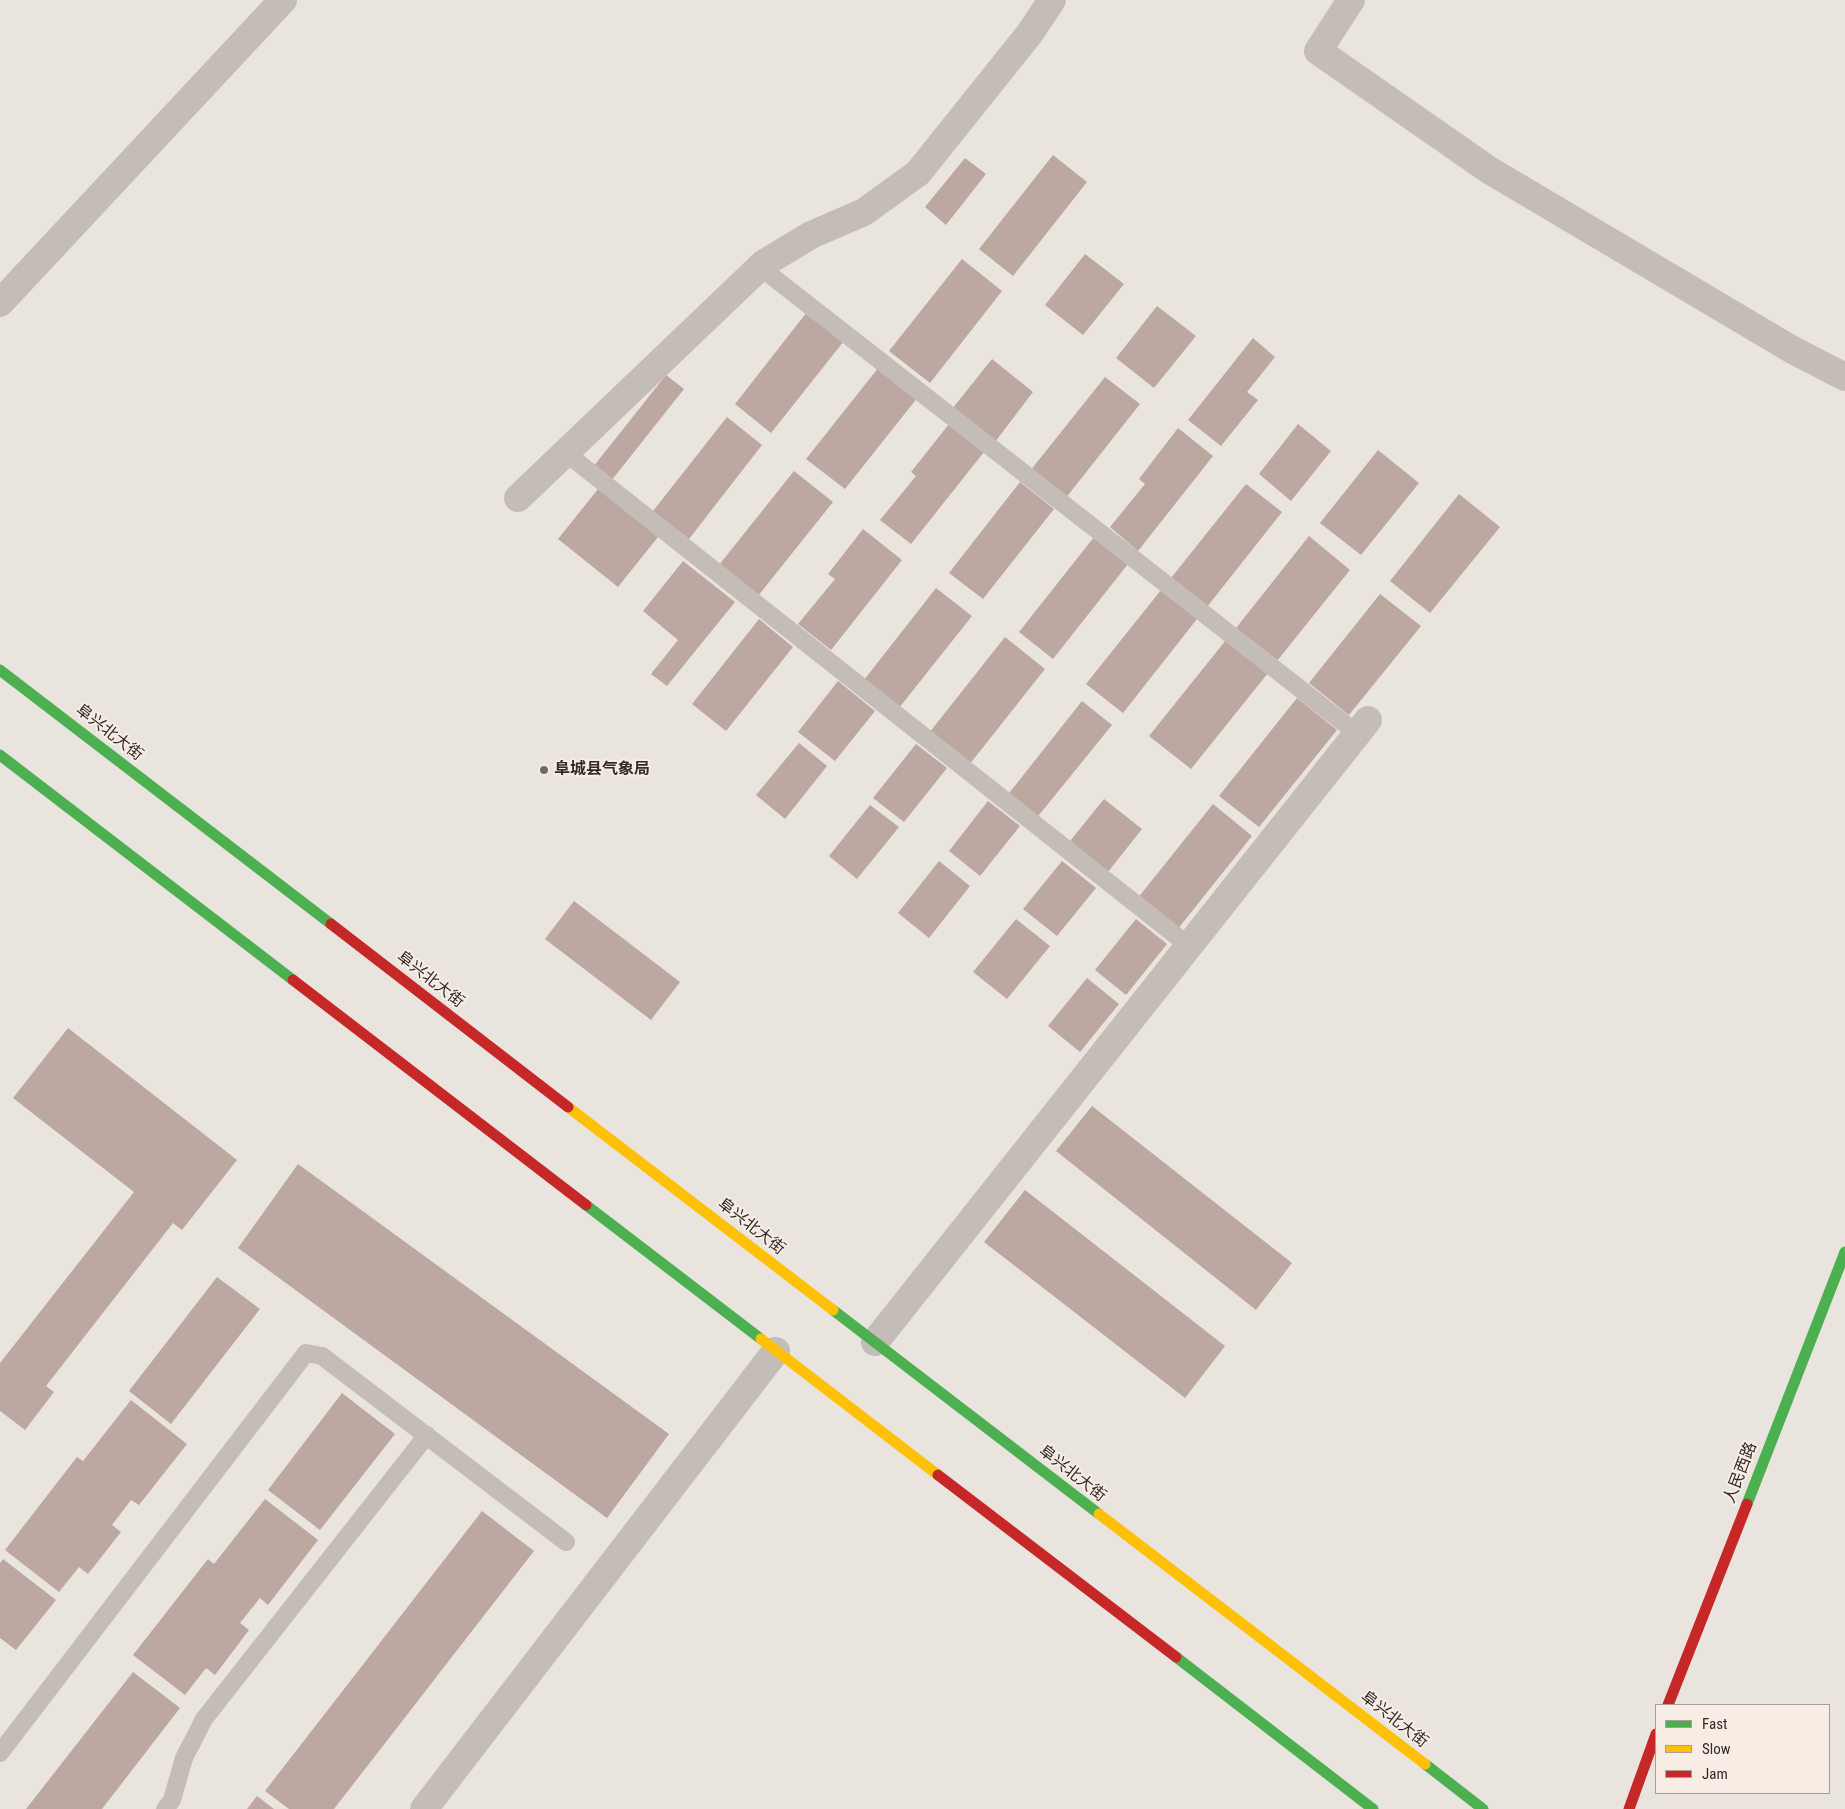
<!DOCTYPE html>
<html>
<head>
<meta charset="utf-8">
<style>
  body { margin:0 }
  #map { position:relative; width:1845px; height:1809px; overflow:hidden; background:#eae4de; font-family:"Roboto Condensed",sans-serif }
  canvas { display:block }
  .legend { position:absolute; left:1655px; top:1704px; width:175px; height:90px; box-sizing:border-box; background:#f7ede5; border:1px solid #a99f99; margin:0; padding:6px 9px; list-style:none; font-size:15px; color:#332927 }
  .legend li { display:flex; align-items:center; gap:10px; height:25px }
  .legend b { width:25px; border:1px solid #a99f99 }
</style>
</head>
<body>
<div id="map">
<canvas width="1845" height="1809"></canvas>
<ul class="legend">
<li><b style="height:6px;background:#4caf50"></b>Fast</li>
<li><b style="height:6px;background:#ffc107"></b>Slow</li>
<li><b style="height:6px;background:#c62828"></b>Jam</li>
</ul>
</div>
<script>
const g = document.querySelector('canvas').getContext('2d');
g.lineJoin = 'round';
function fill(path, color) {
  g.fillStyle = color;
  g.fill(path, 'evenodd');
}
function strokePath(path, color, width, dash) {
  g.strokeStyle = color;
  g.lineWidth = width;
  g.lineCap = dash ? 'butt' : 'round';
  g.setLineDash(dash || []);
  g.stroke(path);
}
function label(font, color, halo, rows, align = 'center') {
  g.font = font + ' "Roboto Condensed","Noto Sans SC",sans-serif';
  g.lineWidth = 4;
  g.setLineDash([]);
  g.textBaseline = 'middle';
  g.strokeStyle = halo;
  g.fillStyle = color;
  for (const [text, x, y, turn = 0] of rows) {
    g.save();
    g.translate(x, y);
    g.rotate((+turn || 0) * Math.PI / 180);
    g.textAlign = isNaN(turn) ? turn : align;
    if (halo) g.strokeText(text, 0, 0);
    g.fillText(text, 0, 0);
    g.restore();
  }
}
fill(new Path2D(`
  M1053 155 1087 182 1013 276 979 249Z
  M965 158 986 174 946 225 925 207Z
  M1085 254 1124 284 1083 335 1045 305Z
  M962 259 1002 291 930 383 889 351Z
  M1157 306 1196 336 1154 388 1116 358Z
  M807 312 844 341 771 433 735 404Z
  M1253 338 1275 357 1247 392 1258 400 1221 446 1188 420Z
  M992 359 1033 392 995 442 952 409Z
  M879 367 918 397 845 489 806 459Z
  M666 375 684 389 611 481 593 467Z
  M1105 377 1140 404 1065 499 1030 471Z
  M727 417 762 445 689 539 653 511Z
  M949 424 984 452 911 544 880 520 916 476 911 472Z
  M1298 424 1331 451 1291 501 1259 474Z
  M1178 428 1213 456 1138 551 1110 527 1145 484 1139 479Z
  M1378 450 1419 483 1361 555 1320 523Z
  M794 471 833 502 758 596 719 565Z
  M1020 482 1054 509 983 599 949 573Z
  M1246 484 1282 512 1207 607 1171 578Z
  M598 489 658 537 618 587 558 539Z
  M1459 494 1500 527 1430 613 1390 581Z
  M863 529 902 560 831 650 798 624 835 579 828 574Z
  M1309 536 1350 570 1277 661 1236 628Z
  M1094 537 1128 564 1053 659 1019 632Z
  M683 561 735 602 667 686 651 674 678 640 643 611Z
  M936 588 972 616 899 708 864 680Z
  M1161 590 1197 619 1123 713 1086 684Z
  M1380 594 1421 626 1349 715 1309 683Z
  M759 619 793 647 726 731 692 704Z
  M1005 637 1045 669 969 765 929 733Z
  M1226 640 1268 673 1191 769 1149 736Z
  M838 681 875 711 835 761 798 732Z
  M1297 698 1337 730 1259 827 1219 796Z
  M1082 701 1112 725 1035 820 1006 797Z
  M799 743 827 766 785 819 756 795Z
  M916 744 947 768 904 822 873 798Z
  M1104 799 1142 829 1104 877 1066 846Z
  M988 801 1020 826 980 876 949 851Z
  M1213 804 1252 836 1177 930 1137 899Z
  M870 805 899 827 857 879 829 856Z
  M939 861 970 886 929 938 898 913Z
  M1062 861 1096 888 1057 936 1023 909Z
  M574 901 680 982 651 1020 545 939Z
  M1016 919 1050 946 1007 999 973 972Z
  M1136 919 1167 944 1126 995 1095 970Z
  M1087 978 1119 1004 1080 1052 1048 1026Z
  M68 1028 237 1160 182 1230 173 1223 46 1386 54 1392 25 1430 0 1411V1363L134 1192 13 1098Z
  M1092 1106 1292 1263 1256 1310 1056 1151Z
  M298 1164 669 1434 607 1518 238 1248Z
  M1025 1190 1225 1346 1185 1398 984 1242Z
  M217 1277 260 1309 171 1424 129 1391Z
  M342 1393 395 1434 320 1530 268 1490Z
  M131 1400 187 1444 139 1505 131 1500 112 1525 121 1532 88 1574 79 1567 59 1592 5 1550 77 1457 83 1461Z
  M265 1499 318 1540 268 1605 260 1598 240 1623 249 1630 215 1675 206 1668 185 1695 133 1655 208 1559 214 1564Z
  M482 1511 534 1551 334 1809H289L265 1791Z
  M3 1559 56 1600 16 1650 0 1638V1563Z
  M133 1672 180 1708 102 1809H26Z
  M257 1796 274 1809H247Z`), '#bca7a1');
strokePath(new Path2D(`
  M760 267 1358 734
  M566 453 1189 946
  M0 1753 306 1353 322 1356 566 1542
  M165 1809 172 1800 184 1758 204 1719 427 1435`), '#c3bcb7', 18);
strokePath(new Path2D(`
  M1351 0 1318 51 1489 170 1791 349 1845 377
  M0 303 283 0
  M518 498 763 264 811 235 864 212 918 173 1030 33 1052 0
  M875 1342 1368 720
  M424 1809 776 1351`), '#c3bcb7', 28);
strokePath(new Path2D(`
  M0 670 331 924
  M0 755 293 980
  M586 1205 761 1339
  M833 1310 1099 1514
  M1747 1504 1845 1252
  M1176 1657 1373 1809
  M1425 1764 1483 1809`), '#4caf50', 11);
strokePath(new Path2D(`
  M568 1107 833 1310
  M761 1339 938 1475
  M1099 1514 1425 1764`), '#ffc107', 11);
strokePath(new Path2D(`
  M331 924 568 1107
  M293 980 586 1205
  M938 1475 1176 1657
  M1668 1705 1747 1504
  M1629 1809 1656 1734`), '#c62828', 11);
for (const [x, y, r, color] of [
  [544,770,5,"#736a67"]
]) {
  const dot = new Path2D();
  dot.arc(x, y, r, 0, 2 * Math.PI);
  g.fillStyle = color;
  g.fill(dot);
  strokePath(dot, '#f7ede5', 2);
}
label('16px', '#332927', '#f7ede5', [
  ["阜兴北大街",109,733,38],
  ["阜兴北大街",430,980,38],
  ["阜兴北大街",751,1227,38],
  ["人民西路",1741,1473,-69],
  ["阜兴北大街",1072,1474,38],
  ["阜兴北大街",1394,1720,38]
]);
label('bold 16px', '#332927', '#f7ede5', [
  ["阜城县气象局",554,770]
], 'left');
</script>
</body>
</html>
